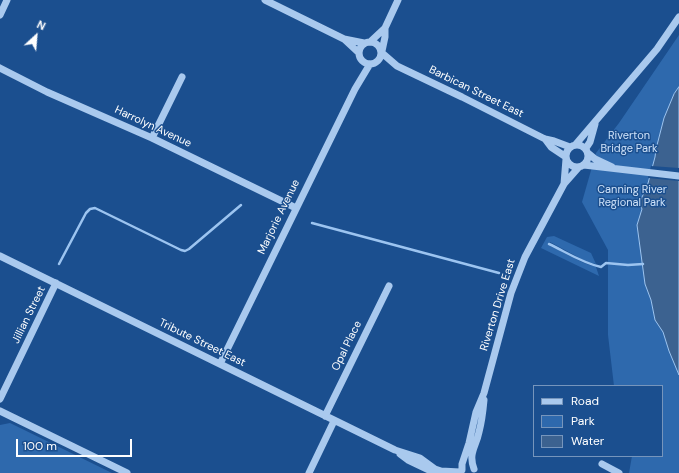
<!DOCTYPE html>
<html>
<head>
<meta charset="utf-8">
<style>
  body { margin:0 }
  #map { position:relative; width:679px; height:473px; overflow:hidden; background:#1b4f8f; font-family:"DM Sans",sans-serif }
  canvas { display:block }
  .legend { position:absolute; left:533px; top:385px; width:130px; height:72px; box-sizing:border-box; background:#1b4f8f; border:1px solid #7695bc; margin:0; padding:5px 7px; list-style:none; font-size:12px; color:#fff }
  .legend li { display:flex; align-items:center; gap:8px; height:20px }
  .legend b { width:20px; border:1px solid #7695bc }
  .north { position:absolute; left:16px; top:16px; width:40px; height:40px; -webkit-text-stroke:3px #1b4f8f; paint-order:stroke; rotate:26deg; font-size:11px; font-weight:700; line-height:16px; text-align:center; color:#fff }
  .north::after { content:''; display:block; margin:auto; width:14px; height:18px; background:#fff; clip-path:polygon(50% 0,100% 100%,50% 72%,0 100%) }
  .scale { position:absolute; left:16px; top:439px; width:116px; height:18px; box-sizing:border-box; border:2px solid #fff; border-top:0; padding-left:5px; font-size:12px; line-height:14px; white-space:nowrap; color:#fff; -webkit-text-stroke:3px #1b4f8f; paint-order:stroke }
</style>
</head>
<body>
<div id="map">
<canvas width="679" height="473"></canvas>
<ul class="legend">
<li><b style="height:5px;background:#a9c9ee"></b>Road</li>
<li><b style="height:11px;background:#2e69ad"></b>Park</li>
<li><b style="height:11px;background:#3c6290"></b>Water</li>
</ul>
<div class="north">N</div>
<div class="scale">100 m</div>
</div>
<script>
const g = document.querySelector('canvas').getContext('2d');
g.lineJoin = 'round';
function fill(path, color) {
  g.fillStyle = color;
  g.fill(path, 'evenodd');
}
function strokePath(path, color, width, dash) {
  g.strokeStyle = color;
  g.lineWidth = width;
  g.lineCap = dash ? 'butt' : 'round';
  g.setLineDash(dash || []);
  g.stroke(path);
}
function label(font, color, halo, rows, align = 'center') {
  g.font = font + ' "DM Sans",sans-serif';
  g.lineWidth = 3;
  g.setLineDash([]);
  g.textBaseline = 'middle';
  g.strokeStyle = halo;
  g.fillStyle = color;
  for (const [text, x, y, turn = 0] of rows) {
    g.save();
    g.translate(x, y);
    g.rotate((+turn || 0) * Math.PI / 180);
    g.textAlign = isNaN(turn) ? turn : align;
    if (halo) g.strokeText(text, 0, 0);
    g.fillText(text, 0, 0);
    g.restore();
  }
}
fill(new Path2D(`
  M679 35V473H629L632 456H662V386H614L608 335V250L582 202 596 153 619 123Z
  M554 236 591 253 596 264 587 262 550 242 548 245 584 263 596 267 599 276 541 248 547 237Z
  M10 423 112 473H0V425Z`), '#2e69ad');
const water = new Path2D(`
  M679 87V375L669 351 663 332 655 320 651 300 645 284 637 225 642 209 639 203 647 187 655 157 656 149 664 118 674 94Z`);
fill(water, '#3c6290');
strokePath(water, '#9cc4f0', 1);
fill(new Path2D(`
  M651 166 679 168V181L648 178Z`), '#1b4f8f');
strokePath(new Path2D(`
  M312 223 499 273
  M549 244C566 252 582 263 601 267L606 263 628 265 643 264
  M59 264 86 213 90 209 95 208 181 250 185 251 189 249 241 205`), '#9cc4f0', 2.5);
strokePath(new Path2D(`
  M265 0 344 39 364 43
  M0 15 7 0
  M344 39 359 53
  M359 53a11 11 0 1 1 22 0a11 11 0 1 1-22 0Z
  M370 42 385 28 398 0
  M382 51 385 37V28
  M382 53 397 66 462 97 545 139 554 141 570 147
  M0 68 47 92 152 138 296 208
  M152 138 182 77
  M545 139 551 147 566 157
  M576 144 657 49 679 17
  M566 156a11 11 0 1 1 22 0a11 11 0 1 1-22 0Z
  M586 148 590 142 595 124
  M589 154 595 159 612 167
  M584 165 679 176
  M564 184 566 159
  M0 256 395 450 420 458 435 469 441 471 460 472
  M220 364 355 89 370 64
  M0 399 56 283
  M0 411 127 473
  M325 416 389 286
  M400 454 408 460 435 473
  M602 464 619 473
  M474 469C468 453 476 447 479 432 482 421 483 411 484 400
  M462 470V464L469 443 476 412 484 393 511 293 525 257 564 184 579 167
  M309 473 334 421`), '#a9c9ee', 7);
label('11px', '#fff', '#1b4f8f', [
  ["Barbican Street East",476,92,26],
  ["Harrolyn Avenue",153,127,25],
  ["Marjorie Avenue",279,217,-64],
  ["Riverton Drive East",498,305,-73],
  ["Jillian Street",29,315,-64],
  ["Tribute Street East",202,343,26],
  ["Opal Place",347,346,-64]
]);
label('11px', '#cfe3fa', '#1b4f8f', [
  ["Riverton",629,136],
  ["Bridge Park",629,149],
  ["Canning River",632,190],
  ["Regional Park",632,203]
]);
</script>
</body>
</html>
